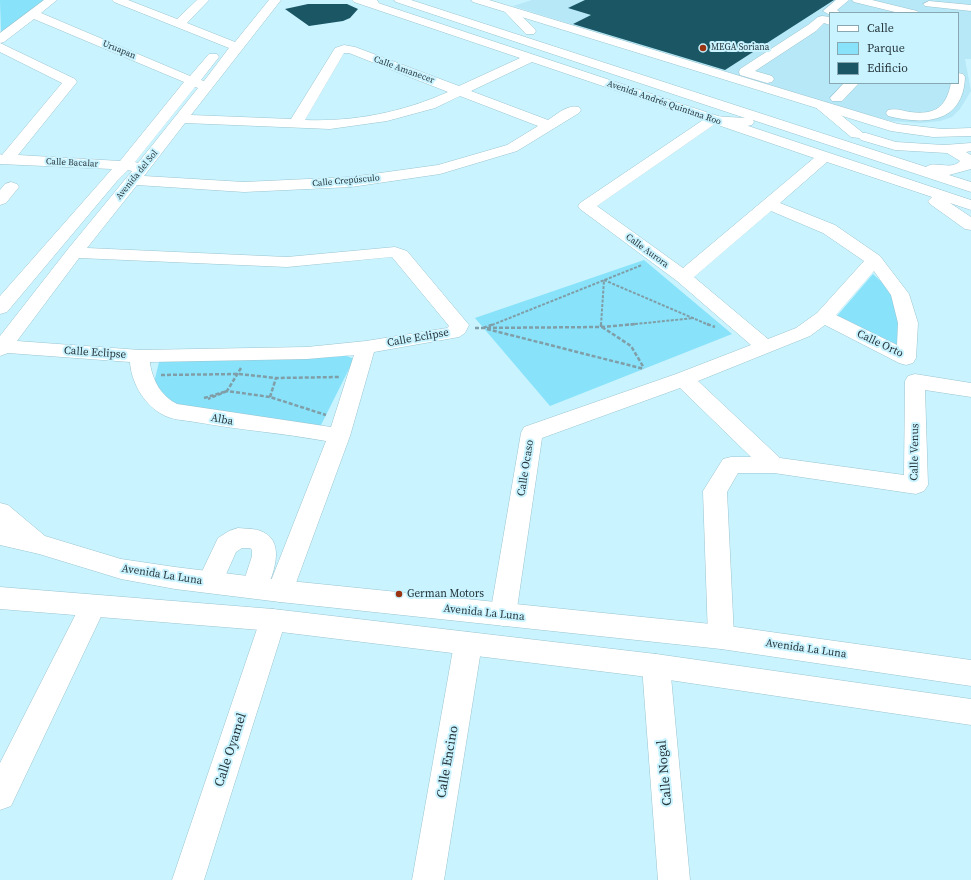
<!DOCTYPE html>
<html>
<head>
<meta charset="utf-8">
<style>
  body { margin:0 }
  #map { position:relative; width:971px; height:880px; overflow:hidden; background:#c9f3ff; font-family:"Source Serif 4",serif }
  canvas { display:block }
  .legend { position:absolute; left:829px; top:12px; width:130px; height:72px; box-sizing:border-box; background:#c9f3ff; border:1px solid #88a7b1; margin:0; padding:5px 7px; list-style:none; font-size:12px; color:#26363b }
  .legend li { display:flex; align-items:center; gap:8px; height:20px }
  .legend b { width:20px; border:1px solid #88a7b1 }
</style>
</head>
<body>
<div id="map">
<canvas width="971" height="880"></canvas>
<ul class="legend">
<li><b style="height:5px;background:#fff"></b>Calle</li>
<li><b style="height:11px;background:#87e2fa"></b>Parque</li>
<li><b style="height:11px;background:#1a5664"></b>Edificio</li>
</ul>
</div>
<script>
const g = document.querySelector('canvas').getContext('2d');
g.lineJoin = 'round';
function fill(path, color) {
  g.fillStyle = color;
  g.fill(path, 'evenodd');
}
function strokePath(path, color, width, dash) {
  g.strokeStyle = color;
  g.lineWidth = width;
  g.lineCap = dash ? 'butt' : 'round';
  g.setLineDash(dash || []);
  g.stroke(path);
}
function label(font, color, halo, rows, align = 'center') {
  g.font = font + ' "Source Serif 4",serif';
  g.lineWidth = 4;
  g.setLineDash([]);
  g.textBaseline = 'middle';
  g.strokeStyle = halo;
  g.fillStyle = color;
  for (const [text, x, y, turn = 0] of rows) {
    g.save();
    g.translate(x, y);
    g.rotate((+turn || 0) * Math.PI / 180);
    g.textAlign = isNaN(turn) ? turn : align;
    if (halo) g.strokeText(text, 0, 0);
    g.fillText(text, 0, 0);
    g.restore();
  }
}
fill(new Path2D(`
  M532 0H971V59H965L971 91 960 109 952 117 940 121 921 123 891 121 812 100 513 6ZM830 13H958V83H830Z`), '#b6e8f7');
fill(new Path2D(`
  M0 0H47L1 32Z
  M644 260 732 334 550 406 475 318Z
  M873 274 890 290 899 318 901 347 837 316Z
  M347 356 354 359 319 429 171 407 153 387 160 358Z`), '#87e2fa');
fill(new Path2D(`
  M585 0H834L725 70 573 24 591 15 568 8Z
  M308 4H347L358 9 350 18 343 21 309 26 285 9Z`), '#1a5664');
const minor = new Path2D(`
  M44 0H57L41 13 190 76 209 54H217L219 57 201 80 204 81 229 48 114 2 112 0H128L177 19 197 0H209L187 23 235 42 269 0H281L191 115 291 119 335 48 344 45 355 47 459 86 520 58 354 2 352 0H369L971 200V210L950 203 971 217V230L965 229 930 204 928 201 932 197 827 162 780 203 835 225 880 256 909 294 918 323 916 358 913 363 906 365 899 363 825 325 810 336 698 381 780 458 904 475 905 381 908 376 915 374 971 383V397L925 390 928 485 924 491 916 494 774 473H738L727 492 734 637 730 645 721 649 712 645 708 637 703 491 723 459 731 457H751L680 388 542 438 516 615 512 623 503 626 494 623 490 615 521 433 524 427 676 374 751 345 677 281 580 209 578 206 580 203 703 120 532 62 471 91 548 120C557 114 568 104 579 107L581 110 579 113 517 151 440 174 351 187 244 192 137 185 87 248 287 257 395 247 407 251 469 325 465 333 459 337 374 352 350 436 293 591 289 599 280 602 271 599 267 591 326 441C283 433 239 430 195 422 184 420 170 420 160 413 143 403 131 381 130 362L8 353 0 356V336L68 249 132 171 128 170 117 181 7 312 0 314V296L112 169 0 164V154L2 155 62 83 0 52V43L75 79 77 82 18 155 120 161 184 82 34 19 4 42 0 43V33ZM344 53H349L448 92C403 112 354 122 305 120ZM195 87 198 88 138 163 135 162ZM460 96 538 126 507 145 438 165 351 177 244 182 144 176 185 123 330 129 387 121 435 108ZM715 124 814 158 683 268 597 206ZM771 211 823 233 864 261 817 313 796 328 768 339 694 277ZM392 257 449 326 447 328 366 341 307 347 140 350 17 341 79 258 287 267ZM874 271 891 295 898 323 897 345 836 315ZM354 355 331 427 177 404C161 396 153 381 150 364V362L307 359Z
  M471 0H489L898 124 942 129 971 128V136L933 137 891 131 473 2Z
  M836 0H849L837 10 841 13H830V15L823 11Z
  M852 0H872L917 11 919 13H899L854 2Z
  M929 1 971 5V11L925 6 923 4Z
  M822 16 830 17V25L824 23 816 31 755 71 772 76 774 79 772 82 767 83 740 75 739 72 740 69 808 25 818 17Z
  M958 73 963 74 965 77C963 124 924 125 888 116L886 113 888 110C896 108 903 111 910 112 935 115 946 108 951 83H958Z
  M844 83H859L842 101H832L830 98Z
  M11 182 17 184 19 187 6 203 0 205V190L5 184Z
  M238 528C246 529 255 528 263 532 287 543 272 578 264 595L255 598 246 595 242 587 252 556V550L250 548H242L236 552 219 590 210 593 201 590 197 582 218 538 229 531Z
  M93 595 102 598 106 606 11 806 0 810V763L84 598Z
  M273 609 282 612 286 620 204 880H172L260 620 264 612Z
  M468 632 478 636 482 644 444 880H412L454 644 458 636Z
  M656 654 666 657 670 666 690 880H658L642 666 646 657Z`);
const major = new Path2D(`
  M365 0H377L380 5 378 7H370Z
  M394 0H411L926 167C935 160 951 171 960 161L947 153 895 150 861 140 859 138 851 137 814 106 816 103 821 102 826 103 863 133H866L896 142 944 145 971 143V151L966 152 971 155V169L949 175 971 182V192L753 120 754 122 752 125 747 126 707 123 705 120 707 117 712 116 745 118 396 2Z
  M509 7 513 8 534 28 536 31 534 34H526L505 12 503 10 505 8Z
  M0 503 8 505 45 536 121 559 175 567 280 580 721 625 971 660V686L721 649 280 602 175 589 121 579 39 554 0 545Z
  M0 587 273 609 656 654 971 699V725L656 678 273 631 0 609Z`);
strokePath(minor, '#9bc4cf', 1);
strokePath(major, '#9bc4cf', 1);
strokePath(new Path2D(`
  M604 280 709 325
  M492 325 642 265
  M601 325 604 280
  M626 325 694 318`), '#809ea7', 2, [3, 1.5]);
strokePath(new Path2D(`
  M707 324 715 327
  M601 327V324
  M602 327 631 346 644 368
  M475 328 601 327 636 324
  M483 328 494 324
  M487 329 644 369
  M241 368 227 391 270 397 326 415
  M161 375 239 374 276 378 339 377
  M270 397 276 378
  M204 398 227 391 208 399`), '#809ea7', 2.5, [4, 2]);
fill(minor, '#fff');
fill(major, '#fff');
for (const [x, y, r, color] of [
  [703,48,4,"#9b3413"],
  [399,594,4,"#9b3413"]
]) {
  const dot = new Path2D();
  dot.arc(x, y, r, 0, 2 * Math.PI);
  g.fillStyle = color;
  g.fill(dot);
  strokePath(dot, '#c9f3ff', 1.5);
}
label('9px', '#26363b', '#c9f3ff', [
  ["MEGA Soriana",711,48]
], 'left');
label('9px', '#26363b', '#c9f3ff', [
  ["Uruapan",119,50,22],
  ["Calle Amanecer",404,70,20],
  ["Avenida Andrés Quintana Roo",664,103,19],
  ["Calle Bacalar",72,163,3],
  ["Avenida del Sol",137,175,-51],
  ["Calle Crepúsculo",346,181,-5],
  ["Calle Aurora",647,251,36]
]);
label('11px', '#26363b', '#c9f3ff', [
  ["Calle Eclipse",418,338,-10],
  ["Calle Orto",880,344,25],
  ["Calle Eclipse",95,353,4],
  ["Alba",222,420,10],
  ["Calle Venus",915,452,-89],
  ["Calle Ocaso",526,468,-81],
  ["Avenida La Luna",162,575,9],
  ["Avenida La Luna",484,613,6],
  ["Avenida La Luna",806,649,8]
]);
label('11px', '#26363b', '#c9f3ff', [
  ["German Motors",407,594]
], 'left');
label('13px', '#26363b', '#c9f3ff', [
  ["Calle Oyamel",231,750,-72],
  ["Calle Encino",448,762,-80],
  ["Calle Nogal",665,773,-95]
]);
</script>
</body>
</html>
